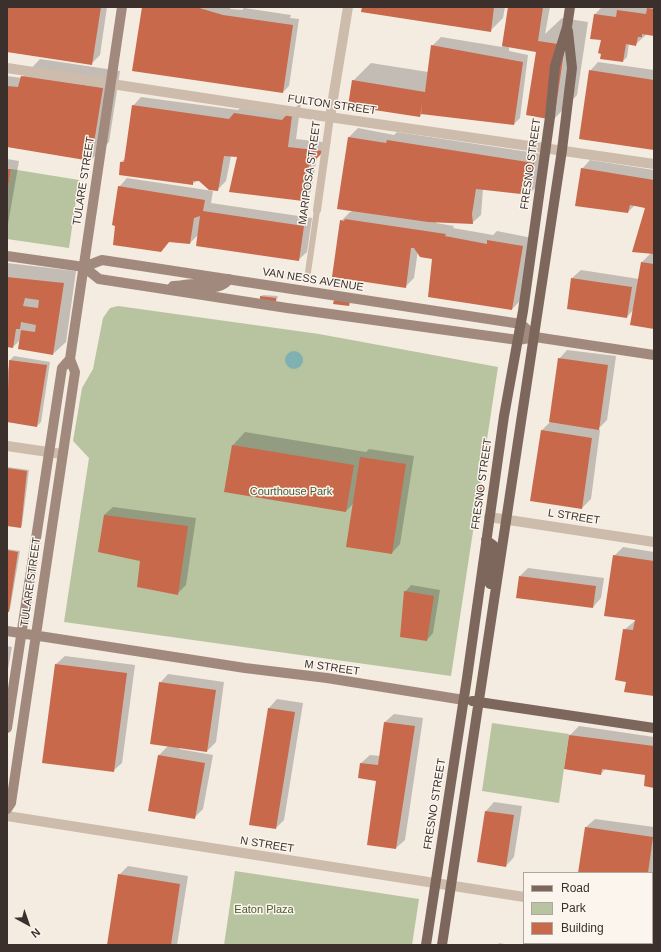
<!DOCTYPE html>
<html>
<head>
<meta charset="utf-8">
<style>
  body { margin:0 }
  #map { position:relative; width:661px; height:952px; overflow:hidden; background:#f4ebe1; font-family:Helvetica,sans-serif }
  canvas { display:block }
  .frame { position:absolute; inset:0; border:8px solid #3b302b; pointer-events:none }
  .legend { position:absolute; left:523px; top:872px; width:130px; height:72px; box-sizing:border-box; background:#fbf5ee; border:1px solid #aea6a0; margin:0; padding:5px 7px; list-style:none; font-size:12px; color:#3b302b }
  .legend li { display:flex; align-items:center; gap:8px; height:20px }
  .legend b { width:20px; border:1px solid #aea6a0 }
  .north { position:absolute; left:8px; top:904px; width:40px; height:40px; -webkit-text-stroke:3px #fbf5ee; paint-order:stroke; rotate:140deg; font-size:11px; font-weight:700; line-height:16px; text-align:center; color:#3b302b }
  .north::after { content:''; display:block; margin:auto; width:14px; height:18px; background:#3b302b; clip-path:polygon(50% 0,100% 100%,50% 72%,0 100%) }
</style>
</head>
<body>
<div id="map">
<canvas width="661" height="952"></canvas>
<div class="frame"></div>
<ul class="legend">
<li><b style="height:5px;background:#7d675c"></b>Road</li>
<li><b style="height:11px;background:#b8c4a0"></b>Park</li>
<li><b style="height:11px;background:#c8694b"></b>Building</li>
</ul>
<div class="north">N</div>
</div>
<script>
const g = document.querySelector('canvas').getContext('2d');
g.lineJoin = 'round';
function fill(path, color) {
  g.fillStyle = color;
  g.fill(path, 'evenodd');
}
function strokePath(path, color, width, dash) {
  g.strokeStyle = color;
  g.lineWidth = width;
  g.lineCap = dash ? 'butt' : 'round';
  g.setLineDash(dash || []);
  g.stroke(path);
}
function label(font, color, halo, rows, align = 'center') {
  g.font = font + ' Helvetica,sans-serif';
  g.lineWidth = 3;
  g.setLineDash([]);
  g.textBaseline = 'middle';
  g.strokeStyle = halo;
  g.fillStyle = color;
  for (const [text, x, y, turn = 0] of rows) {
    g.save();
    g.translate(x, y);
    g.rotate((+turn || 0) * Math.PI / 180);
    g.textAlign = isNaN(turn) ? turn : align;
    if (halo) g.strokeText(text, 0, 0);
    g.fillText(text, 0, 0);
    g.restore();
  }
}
fill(new Path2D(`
  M11 169 79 180 69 248 7 239V194Z
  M118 306 319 334 498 367 451 676 64 622 89 458 73 441 82 388 93 369 103 318 110 308Z
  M492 723 569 734 559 803 482 791Z
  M235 871 419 899 412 945H224Z`), '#b8c4a0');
fill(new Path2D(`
  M285 360a9 9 0 1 1 18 0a9 9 0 1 1-18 0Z`), '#7fb0b2');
fill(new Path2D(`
  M7 7H107L100 55 91 64 7 51Z
  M143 7H231L230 9 242 10 244 8 291 15 290 18 299 19 289 86 283 92Z
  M363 7H505L503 18 490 31Z
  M509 7H550L545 34 562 18 588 22 577 95 554 119 537 51 509 47V51L528 55 520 118 514 124 423 113 420 116 353 81 371 63 428 72 432 46 441 37 502 47Z
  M602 7H654V35L647 34 636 44 629 43 627 57 623 61 601 41 595 14Z
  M40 59 120 71 109 142 91 160 7 146V76L22 78Z
  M598 62 654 70V149L590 71Z
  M141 97 238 110 243 105 291 112 301 102 296 139 331 143 317 157 311 191 303 200 238 156H231L226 181 217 190 199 180 192 184 121 162 125 159 133 106Z
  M358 128 394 135 397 132 542 154 538 185 529 194 483 189 481 215 472 223 436 222V223L454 226 453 228 493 235 497 231 532 238 521 300 512 309 433 258 418 250 414 278 405 287 341 221 350 212 355 210 338 208 349 137Z
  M7 159 19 161 7 230Z
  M590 160 654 170V328L634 309 627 317 572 278 581 270 639 279 642 262 651 253 646 208 635 205 628 212 582 169Z
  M127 178 213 191 211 203 312 218 307 252 298 260 199 234 190 243 116 225 119 187Z
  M7 263 76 271 66 342 53 354 20 340 13 347 7 346Z
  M263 295 278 296 277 299 276 301 261 296Z
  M567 350 616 356 607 420 598 429 600 430 591 499 582 508 542 430 551 421 559 359Z
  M14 356 50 362 41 422 37 426 7 421V376L10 360Z
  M245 432 366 452 369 449 414 456 400 544 392 553 354 503 346 511 233 445Z
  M490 442V452L486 454V444Z
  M7 467 29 470 22 525 21 527 7 525Z
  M484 484 483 494 481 496 480 487Z
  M113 507 196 518 186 585 178 593 104 515Z
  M623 547 654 552V695L627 681 624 630 636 620 614 556Z
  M7 549 20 551 10 609 9 611 7 610Z
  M528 568 604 578 601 598 593 607 520 576Z
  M411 585 440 590 433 633 427 640 405 592Z
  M7 646 12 647 7 675Z
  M65 656 135 665 122 763 113 771 56 664Z
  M168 674 224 682 216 742 207 751 180 747 179 749 213 755 203 809 194 818 159 755 169 745 160 683Z
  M277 699 303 703 284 820 276 828 250 824 269 708Z
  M394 714 423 718 405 840 396 848 378 780 361 763 370 755 380 756 385 722Z
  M579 726 654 737V787L647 774 606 768 601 774 565 768 570 735Z
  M494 802 522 806 514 857 506 866 486 811Z
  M595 819 654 827V877L652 881V873H579L586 827Z
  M128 866 188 876 177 945H108L119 875Z
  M499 943 510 945H498Z`), '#0003');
fill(new Path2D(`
  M7 7H101L92 65 7 52Z
  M142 7H196L223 15 293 25 283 93 132 71Z
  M362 7H494L491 32 361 12Z
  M508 7H543L538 41 565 45 554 120 526 115 536 52 502 46Z
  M647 8 654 9V36L642 34V37H638L636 46 626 44 623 62 600 59 601 54 598 53 601 40 590 39 594 14 616 17 617 10 646 14Z
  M431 45 523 62 514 125 421 114 422 104 420 117 348 106 352 80 425 92Z
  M589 70 654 80V150L579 139Z
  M21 76 103 88 91 161 7 147V86L18 87Z
  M132 105 229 119 234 113 282 120 293 108 288 147 324 151 309 166 303 201 229 192 237 157 224 156 218 191 209 190 199 181H193V185L119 175 120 162H124Z
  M348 137 386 143 387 140 534 163 530 195 476 189 472 214 473 224 428 222 337 209Z
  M581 168 654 180V254L632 252 645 208 630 205 628 213 575 206Z
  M7 169H11L8 188H7Z
  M118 186 205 200 203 211 304 226 299 261 196 246 200 216 194 218 190 244 169 242 161 252 113 245 115 226 112 225Z
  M345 219 446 234 445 236 487 244V240L523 246 512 310 428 297 432 259 420 257 414 248H411L406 288 332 277 340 220 344 221Z
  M641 262 654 264V329L630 325Z
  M7 277 64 283 53 355 18 349 21 330 35 332 36 325 21 322 20 329H16L13 348 7 347ZM25 298 39 300 38 308 23 306Z
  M571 278 632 287 627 318 567 309Z
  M260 296 276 298V302L260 300Z
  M334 300 350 302 349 306 333 304Z
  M558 358 608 365 599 430 549 422Z
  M9 360 47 365 37 427 7 422Z
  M541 430 592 438 582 509 530 501Z
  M486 443 489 445 486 456 484 454Z
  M232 445 354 465 346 512 224 492Z
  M360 457 406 464 392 554 346 547Z
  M7 468 27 471 21 528 7 526Z
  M480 485 484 487 481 498 478 497Z
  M104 515 188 526 178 595 137 587 140 561 98 552Z
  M7 550 18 552 9 612H7Z
  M613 555 654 561V696L624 692 626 682 615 680 623 629 633 630 635 620 604 616Z
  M519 576 596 586 593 608 516 598Z
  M404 591 434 596 427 641 400 637Z
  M55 664 127 673 114 772 42 763Z
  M159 682 216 690 207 752 150 744Z
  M268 708 295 712 276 829 249 825Z
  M384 722 415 726 396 849 367 845 376 781 358 778 360 763 378 765Z
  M569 735 654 746V788L644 786 645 775 602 769 601 775 564 769Z
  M158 755 205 763 195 819 148 811Z
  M485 811 514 815 506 867 477 862Z
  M585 827 653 837 648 873H578Z
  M118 874 180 884 171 945H107Z`), '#c8694b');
strokePath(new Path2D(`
  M308 272 317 210`), '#cdbbac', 6);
strokePath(new Path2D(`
  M317 210 330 117`), '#cdbbac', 8);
strokePath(new Path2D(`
  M7 68 315 115 654 164
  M330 117 348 7
  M7 446 62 454
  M489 517 654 542
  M7 816 524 897
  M652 916 654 917`), '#cdbbac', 10);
strokePath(new Path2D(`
  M7 256 84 267 99 279 287 308 518 340 535 337 654 355
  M84 267 102 260 521 324 535 337
  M173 286C180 286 188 284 196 284 209 285 219 292 229 279
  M7 631 245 668 327 678 464 700
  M7 728 62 368 70 359
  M7 809 11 803 75 372 70 359 122 7`), '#a18a7d', 10);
strokePath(new Path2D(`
  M486 540 493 545 495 549 490 584
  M472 701 654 728
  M426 945 467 678 504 416 523 311 550 117 555 66 567 27 570 7
  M442 945 562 150 572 68 568 31`), '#7d675c', 10);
label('11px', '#3b302b', '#fbf5ee', [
  ["FULTON STREET",332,105,8],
  ["FRESNO STREET",531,164,-82],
  ["MARIPOSA STREET",310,173,-82],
  ["TULARE STREET",84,181,-81],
  ["VAN NESS AVENUE",313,280,9],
  ["FRESNO STREET",482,484,-82],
  ["L STREET",574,517,9],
  ["TULARE STREET",31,582,-82],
  ["M STREET",332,668,8],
  ["FRESNO STREET",435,804,-81],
  ["N STREET",267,845,9]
]);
label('11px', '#4a5a2e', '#fbf5ee', [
  ["Courthouse Park",291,492],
  ["Eaton Plaza",264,910]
]);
</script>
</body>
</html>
